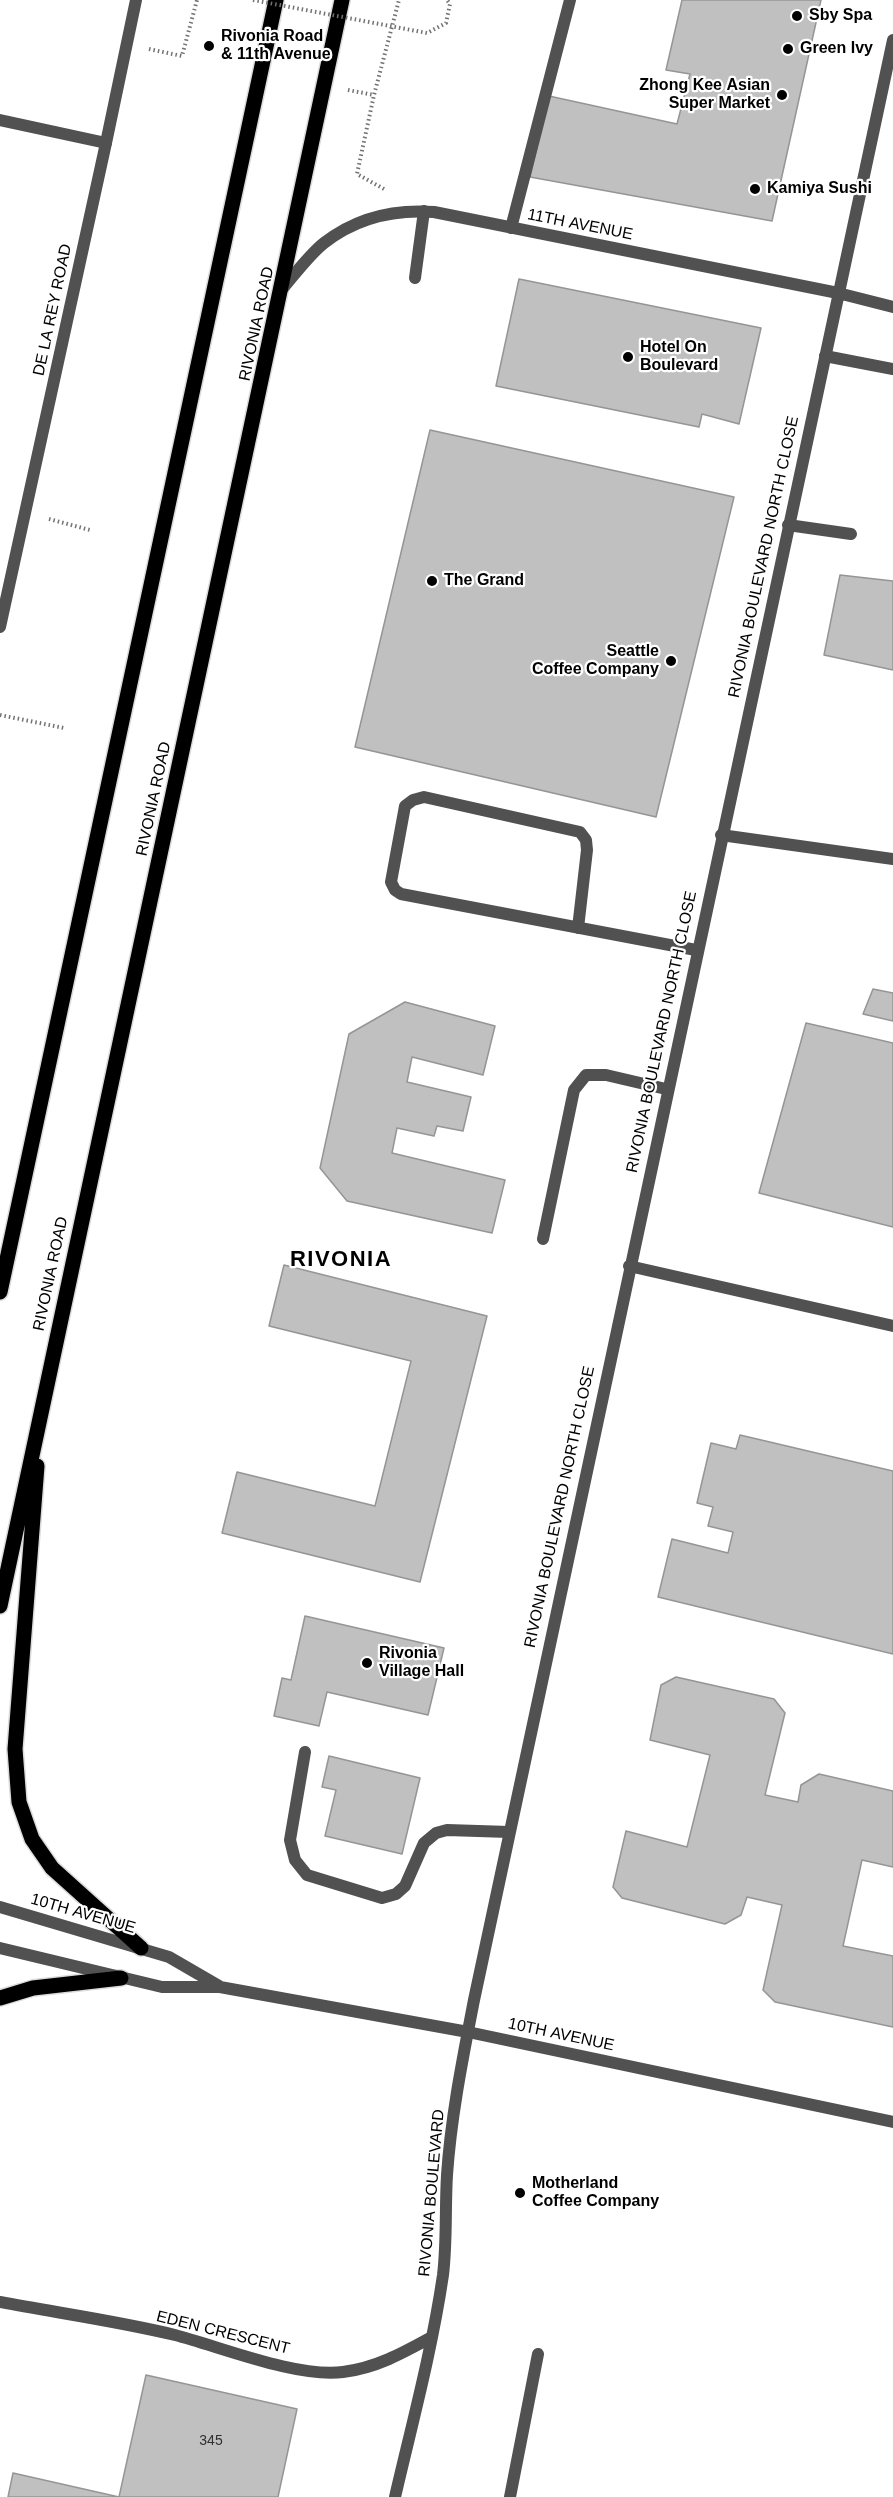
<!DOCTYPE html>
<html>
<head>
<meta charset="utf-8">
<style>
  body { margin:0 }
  canvas { display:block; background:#fff }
</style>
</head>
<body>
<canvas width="893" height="2497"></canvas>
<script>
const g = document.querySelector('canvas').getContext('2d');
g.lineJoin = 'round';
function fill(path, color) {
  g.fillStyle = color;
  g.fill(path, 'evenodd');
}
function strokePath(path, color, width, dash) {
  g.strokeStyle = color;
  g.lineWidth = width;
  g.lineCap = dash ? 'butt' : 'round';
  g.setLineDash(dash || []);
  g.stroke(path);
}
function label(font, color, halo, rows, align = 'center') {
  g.font = font + ' Helvetica,sans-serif';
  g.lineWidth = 4.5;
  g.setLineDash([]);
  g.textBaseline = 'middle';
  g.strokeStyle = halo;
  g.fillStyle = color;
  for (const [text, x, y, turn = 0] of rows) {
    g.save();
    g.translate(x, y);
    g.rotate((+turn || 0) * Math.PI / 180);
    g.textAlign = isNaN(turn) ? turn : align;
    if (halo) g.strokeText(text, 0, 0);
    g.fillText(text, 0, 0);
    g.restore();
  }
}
const building = new Path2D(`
  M682 0H821L772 221 530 177 549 96 677 124 690 74 666 70Z
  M519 279 761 328 739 424 702 414 699 427 496 386Z
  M430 430 734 497 656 817 355 747Z
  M840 575 893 581V670L824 655Z
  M873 989 893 993V1021L863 1014Z
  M405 1002 495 1026 483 1075 412 1057 407 1082 471 1097 463 1131 437 1126 434 1136 397 1128 392 1153 505 1180 492 1233 347 1201 320 1168 349 1034Z
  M806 1023 893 1043V1227L759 1193Z
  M284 1265 487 1316 420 1582 222 1533 237 1472 375 1506 411 1361 269 1326Z
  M740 1435 893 1471V1654L658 1597 672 1539 728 1553 733 1532 708 1526 713 1507 697 1503 711 1443 736 1449Z
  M305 1616 444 1648 428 1715 327 1692 319 1726 274 1716 282 1678 291 1680Z
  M676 1677 774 1699 785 1713 765 1795 798 1802 801 1785 819 1774 893 1791V1867L862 1860 843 1946 893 1956V2027L775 2002 763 1990 782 1905 747 1897 741 1915 725 1924 622 1898 613 1887 626 1831 687 1847 710 1755 650 1740 661 1685Z
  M329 1756 420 1778 402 1854 325 1836 336 1790 322 1787Z
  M146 2375 297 2409 278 2497H8L13 2473 119 2497Z`);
fill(building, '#c0c0c0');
strokePath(building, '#959595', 1.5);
const primary = new Path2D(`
  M0 1292 276 0
  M37 1466 15 1749 19 1802 32 1839 52 1868 141 1948
  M0 1606C110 1070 233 536 342 0
  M0 1998 33 1988 121 1978`);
strokePath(primary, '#dbdbdb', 18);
strokePath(new Path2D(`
  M149 49 182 56 197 0
  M348 90 374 95
  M384 189 357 174 374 95 399 0
  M49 519 90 530
  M0 715 64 728`), '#737373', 4, [1.5, 3]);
strokePath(new Path2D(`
  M511 228 570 0
  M415 278 424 211
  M825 356 893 369
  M788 525 851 534
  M0 627 106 143
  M721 835 893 859
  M578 928 587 850 586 840 580 832 424 797 413 800 405 806 391 882 395 890 401 894 696 950
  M543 1239 574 1090 586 1075H606L666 1089
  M629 1266 893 1326
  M305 1752 290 1840 295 1860 307 1875 382 1898 396 1894 405 1886 424 1843 436 1833 447 1830 509 1832
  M510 2497 538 2354`), '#515151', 12);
strokePath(new Path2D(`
  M0 120 106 143 136 0
  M283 288C296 273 309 255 324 243 356 218 394 209 434 212L838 293 893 307
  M0 1907 169 1957 219 1986
  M0 1948 162 1987H220L468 2032 893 2122
  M0 2302C58 2313 117 2321 175 2335 221 2347 297 2378 343 2372 376 2368 403 2353 432 2337
  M395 2497C412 2424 432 2350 443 2275 447 2242 445 2208 447 2175 451 2116 463 2057 474 2000 609 1346 751 693 893 40`), '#515151', 12);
strokePath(primary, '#000', 15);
strokePath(new Path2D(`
  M253 0 427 33 446 23 450 4 447 0`), '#737373', 4, [1.5, 3]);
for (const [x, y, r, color] of [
  [797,16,6,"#000"],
  [209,46,6,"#000"],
  [788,49,6,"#000"],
  [782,95,6,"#000"],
  [755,189,6,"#000"],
  [628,357,6,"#000"],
  [432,581,6,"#000"],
  [671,661,6,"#000"],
  [367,1663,6,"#000"],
  [520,2193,6,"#000"]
]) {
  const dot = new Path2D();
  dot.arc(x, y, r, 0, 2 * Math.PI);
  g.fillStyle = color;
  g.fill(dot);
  strokePath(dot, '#fff', 2);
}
label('14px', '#303030', null, [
  ["345",211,2441]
]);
label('bold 16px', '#000', '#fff', [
  ["Sby Spa",809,16],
  ["Rivonia Road",221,37],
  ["& 11th Avenue",221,55],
  ["Green Ivy",800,49],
  ["Zhong Kee Asian",770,86,"right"],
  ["Super Market",770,104,"right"],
  ["Kamiya Sushi",767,189],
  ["Hotel On",640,348],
  ["Boulevard",640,366],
  ["The Grand",444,581],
  ["Seattle",659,652,"right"],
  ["Coffee Company",659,670,"right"],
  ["Rivonia",379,1654],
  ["Village Hall",379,1672],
  ["Motherland",532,2184],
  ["Coffee Company",532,2202]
], 'left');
label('16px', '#000', '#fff', [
  ["11TH AVENUE",580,225,11],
  ["DE LA REY ROAD",53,310,-78],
  ["RIVONIA ROAD",257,324,-78],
  ["RIVONIA BOULEVARD NORTH CLOSE",764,557,-78],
  ["RIVONIA ROAD",154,799,-78],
  ["RIVONIA BOULEVARD NORTH CLOSE",662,1032,-78],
  ["RIVONIA ROAD",51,1274,-78],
  ["RIVONIA BOULEVARD NORTH CLOSE",560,1507,-78],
  ["10TH AVENUE",83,1914,16],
  ["10TH AVENUE",561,2035,12],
  ["RIVONIA BOULEVARD",432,2193,-85],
  ["EDEN CRESCENT",223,2333,14]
]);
g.letterSpacing = '1.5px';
label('bold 22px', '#000', '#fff', [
  ["RIVONIA",341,1260]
]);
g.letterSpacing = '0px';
</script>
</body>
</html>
